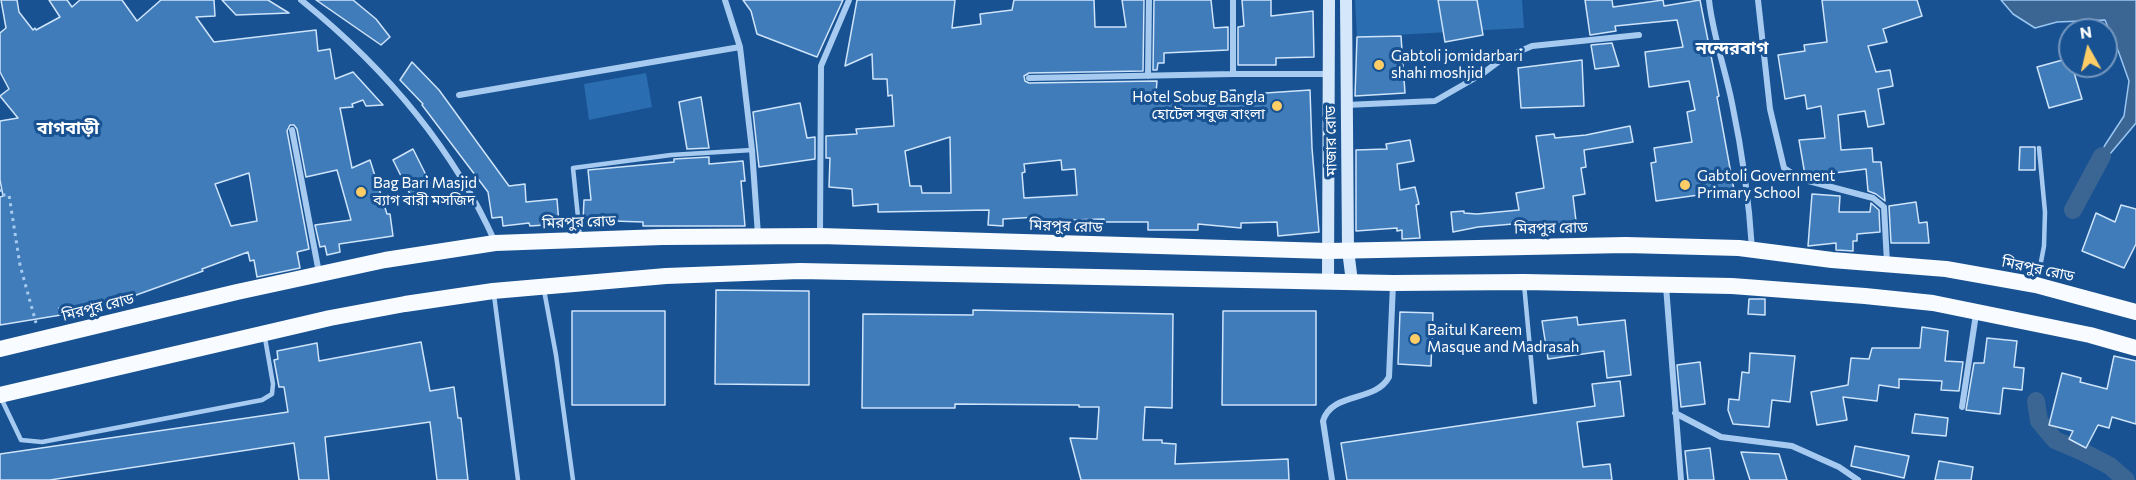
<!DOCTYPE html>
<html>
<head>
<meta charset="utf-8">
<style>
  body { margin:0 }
  #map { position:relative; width:2136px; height:480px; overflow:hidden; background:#185292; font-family:Commissioner,sans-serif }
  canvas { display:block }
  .north { position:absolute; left:2058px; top:18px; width:60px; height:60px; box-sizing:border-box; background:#185292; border:2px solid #7497be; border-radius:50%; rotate:352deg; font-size:16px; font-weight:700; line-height:24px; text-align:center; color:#fff }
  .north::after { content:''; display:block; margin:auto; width:21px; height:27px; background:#ffcd66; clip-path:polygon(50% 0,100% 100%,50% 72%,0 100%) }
</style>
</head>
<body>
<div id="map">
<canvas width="2136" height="480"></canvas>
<div class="north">N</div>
</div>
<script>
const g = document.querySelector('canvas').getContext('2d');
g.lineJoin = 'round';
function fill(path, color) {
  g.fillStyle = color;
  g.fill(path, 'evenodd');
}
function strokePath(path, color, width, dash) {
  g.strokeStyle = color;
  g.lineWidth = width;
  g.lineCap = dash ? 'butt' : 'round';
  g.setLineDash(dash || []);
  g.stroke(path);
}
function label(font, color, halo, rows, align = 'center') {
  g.font = font + ' Commissioner,"Noto Sans Bengali",sans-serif';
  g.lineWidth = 6;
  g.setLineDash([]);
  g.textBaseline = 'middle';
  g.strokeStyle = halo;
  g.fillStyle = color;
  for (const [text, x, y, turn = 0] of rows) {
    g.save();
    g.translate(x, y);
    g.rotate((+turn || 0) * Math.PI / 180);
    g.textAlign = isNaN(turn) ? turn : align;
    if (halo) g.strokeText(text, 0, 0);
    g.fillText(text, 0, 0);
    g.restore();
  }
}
fill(new Path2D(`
  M1355 0H1522L1524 28 1357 37Z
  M646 73 652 107 589 120 584 84Z`), '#2a6db1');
const water = new Path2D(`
  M2001 0H2136V123L2088 180 2105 145 2124 116 2129 81 2119 53 2105 20 2057 22 2035 28 2013 14Z`);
fill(water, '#3b6593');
strokePath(water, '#9ac6f2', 1.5);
strokePath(new Path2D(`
  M2073 210 2102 156
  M2036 401 2039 421 2055 440 2083 452 2110 466 2126 480`), '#3b6593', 18);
const building = new Path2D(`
  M1 0H17L19 12 33 30 35 28 36 30 60 17 49 0H67L72 7 80 0H122L137 21 161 0H214L215 16 196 17 214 42 316 30 318 51 330 49 335 79 353 72 383 105 366 106 363 100 352 104 353 107 340 108 352 168 370 160 387 214H390L393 236 339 244 340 252 327 255 325 246 320 247 315 225 351 220 337 170 306 177 297 129 294 125H290L287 131 309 249 297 252 300 268 257 277 254 260 250 261 248 252 202 269 203 271 114 303 59 308 61 315 0 325V197L3 196 0 180V121L18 118 0 96 9 89 0 72V33L6 28ZM249 173 257 221 231 226 215 184Z
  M222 0H268L289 13 236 15Z
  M316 0H353L376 19 390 37 381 45Z
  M743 0H843L817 57 757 34 751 11Z
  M857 0H955L952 28 981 24 980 14 1012 10 1014 0H1094L1095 27H1126L1122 0H1144L1143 71 1029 73 1024 76 1025 81 1029 83 1157 81 1156 93 1170 92V100L1212 101V92L1235 90 1236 95 1310 90 1312 148 1319 232 1278 236 1277 222 1241 223V228L1198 224V230H1148V222H1104V219L1071 220V224L1049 225 1039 224 1038 217 1003 219V226L988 225 989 210 878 212V204L853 206 852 189 829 187 830 158H826V136L857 134 856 129 894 126 892 95 888 96 887 79H873L872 54 845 66ZM950 137 951 193H922L921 186H910L905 151ZM1061 160 1062 170 1075 169 1077 195 1024 198 1022 173 1025 172 1024 164Z
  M1154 0H1211L1214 28 1228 27V50L1164 53V63H1158L1157 70H1153Z
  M1242 0H1271V16L1313 11 1314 57 1276 58V65H1238V27L1244 26Z
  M1438 0H1477L1483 35 1445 42Z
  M1585 0H1612L1613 7 1663 0 1664 6 1700 0 1719 96 1717 97 1734 190 1656 201 1651 163 1656 162 1654 148 1692 142 1687 112 1695 110 1689 81 1649 87 1645 52 1683 47 1677 20 1615 26 1616 31 1590 35Z
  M1822 0H1917L1922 16 1883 29 1887 42 1868 46 1876 72 1890 70 1893 86 1878 89 1884 124 1868 127 1865 111 1838 115 1841 150 1872 148 1873 162H1881L1885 201 1876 194 1868 191 1866 169 1810 176 1805 175 1799 140 1825 138 1821 106 1807 109 1805 95 1785 99 1778 55 1805 51 1804 45 1827 42Z
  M1401 36 1405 93 1355 96 1357 37Z
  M1612 43 1619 66 1595 69 1591 45Z
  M2070 58V66H2072L2082 99 2049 108 2037 67Z
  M1582 60 1584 106 1521 108 1518 68Z
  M412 62 439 90 509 186 525 184 526 202 557 199 559 224 530 226 529 223 503 226 502 217 492 218 488 192 422 105 423 104 400 80Z
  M701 97 709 148 687 149 679 102Z
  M800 103 807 138 815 137V159L759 167 753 112Z
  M1630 126 1633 142 1584 150 1586 167 1581 168 1585 194 1573 196 1576 221 1514 228 1513 224 1478 227 1453 232 1451 212 1464 211V213L1477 214 1519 210 1516 193 1544 188 1536 136 1554 134 1555 138 1586 135Z
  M1410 140 1414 161 1397 164 1400 190 1415 187 1419 204 1416 205 1420 238 1402 239V230L1397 231V228L1356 231V150L1387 149 1386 144Z
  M2020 147H2035V170H2019Z
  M413 149 431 185 415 194H410L393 160Z
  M709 157V164L743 161 745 181H741L745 226H643V222L583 220 584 200H591L588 170 674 162V159Z
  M1812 194 1840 196 1839 212H1870L1871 203 1879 210 1880 232 1857 234V241H1853V251L1836 250V243L1808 246Z
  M1916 202 1919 223 1927 222 1929 243H1891L1889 206Z
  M2121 205 2136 209V244L2124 268 2082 251 2096 213 2115 222Z
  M716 290 809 291V385L715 384Z
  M1749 299H1765V315L1748 314Z
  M973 310 1173 314 1172 408 1145 407 1143 440H1162V443L1176 444 1175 464 1288 459 1289 480H1081L1070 438 1097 439 1099 407H1079V405L955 404V408H862L863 314 973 315Z
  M572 311H665V405H572Z
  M1223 311H1316V405H1222Z
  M1400 312 1433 313 1431 366 1398 364Z
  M1577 317 1578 325 1625 320 1631 375 1607 378 1604 351 1548 359 1542 321Z
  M1922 327 1948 331 1945 361 1963 362 1959 391 1941 390 1942 381 1899 379V388L1879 385 1877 401 1843 397 1847 420 1817 425 1811 392 1848 385 1851 358 1869 359 1872 348H1920Z
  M1987 338 2017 341 2014 367 2024 368 2022 390 2003 388 2000 414 1966 410 1974 363H1984Z
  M421 342 430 391 454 387 458 418H461L468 480H437L430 422 325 437 329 480H299L294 443 50 480H0V454L288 412 284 387H279L274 360 278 359 277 351 317 343 319 361Z
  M1750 353 1795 356 1790 402 1772 400 1769 427 1733 424 1728 410 1729 399 1739 400 1742 372 1749 373Z
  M2114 356 2136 361V424L2112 417 2109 428 2098 425 2086 448 2069 439 2073 431 2049 425 2062 373 2081 378 2080 382 2107 389Z
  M1700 362 1705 404 1681 407 1677 365Z
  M1620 381 1624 416 1577 422 1583 467 1610 464 1612 480H1347L1341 443 1595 406 1592 384Z
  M1915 414 1948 418 1946 436 1912 433Z
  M1855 446 1909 456 1904 478 1851 466Z
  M1710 448 1714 480H1688L1685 451Z
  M1741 452 1779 454 1787 480H1750Z
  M1939 461 1973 467 1971 480H1935Z`);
fill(building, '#407cba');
strokePath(building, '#cee4fb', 1.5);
strokePath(new Path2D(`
  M0 189 1 195H9L20 265 36 323`), '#a7cbf0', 3, [3, 4.5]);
strokePath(new Path2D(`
  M580 237 573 168 671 155 752 150
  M2037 283 2044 246 2045 212 2039 148
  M1524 284 1535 402
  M544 290 556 355 573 480
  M494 295 518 480
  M1 398 21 440 42 442 262 400 272 394 273 384 265 338`), '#a7cbf0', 4.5);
strokePath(new Path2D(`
  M301 0C383 66 452 146 495 242
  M725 0 740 47 752 150 758 235
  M1709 0C1713 36 1725 68 1732 103 1742 151 1749 200 1752 249
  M1758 0 1770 109 1784 168 1801 179 1873 198 1884 207 1887 263
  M1233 74V0
  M1148 76 1149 0
  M1029 78 1233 74H1329
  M459 95 740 47
  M1346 105 1435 101 1482 74 1502 59 1532 46 1639 35
  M292 130 319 273
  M820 234 821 66 849 0
  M1666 286 1681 480
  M1962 407 1976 314
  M1675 413 1721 437 1792 446 1839 467 1858 480
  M1332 480 1323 421C1332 391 1375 403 1389 377L1393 284`), '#a7cbf0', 6);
strokePath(new Path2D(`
  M1346 0 1348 250 1352 282
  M1328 281 1329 0`), '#d5e7fb', 12);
strokePath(new Path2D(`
  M0 349 237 292 385 260 495 243 662 237 820 236 1328 251 1626 245 1739 248 1832 260 1946 269 2036 285 2136 312
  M0 395 330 318 405 304 493 291 666 276 800 271 1393 283 1524 282 1732 286 1865 296 1933 303 2090 335 2136 348`), '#f8fbff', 16);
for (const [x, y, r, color] of [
  [1379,65,6,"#ffcd66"],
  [1277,106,6,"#ffcd66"],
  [1685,185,6,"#ffcd66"],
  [361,192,6,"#ffcd66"],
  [1415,339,6,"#ffcd66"]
]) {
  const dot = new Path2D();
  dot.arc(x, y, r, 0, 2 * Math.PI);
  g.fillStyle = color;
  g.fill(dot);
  strokePath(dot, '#185292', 2);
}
label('15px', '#fff', '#185292', [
  ["Gabtoli jomidarbari",1391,56],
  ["shahi moshjid",1391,73],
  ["Hotel Sobug Bangla",1265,97,"right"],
  ["হোটেল সবুজ বাংলা",1265,114,"right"],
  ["Gabtoli Government",1697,176],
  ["Primary School",1697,193],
  ["Bag Bari Masjid",373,183],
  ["ব্যাগ বারী মসজিদ",373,200],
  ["Baitul Kareem",1427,330],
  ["Masque and Madrasah",1427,347]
], 'left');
label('15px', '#fff', '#185292', [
  ["মাজার রোড",1331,141,-91],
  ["মিরপুর রোড",579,222,-2],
  ["মিরপুর রোড",1066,226,2],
  ["মিরপুর রোড",1551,228,-1],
  ["মিরপুর রোড",2038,269,12],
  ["মিরপুর রোড",98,307,-14]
]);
label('bold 18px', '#fff', '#185292', [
  ["নন্দেরবাগ",1732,48],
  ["বাগবাড়ী",68,128]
]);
</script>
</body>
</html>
